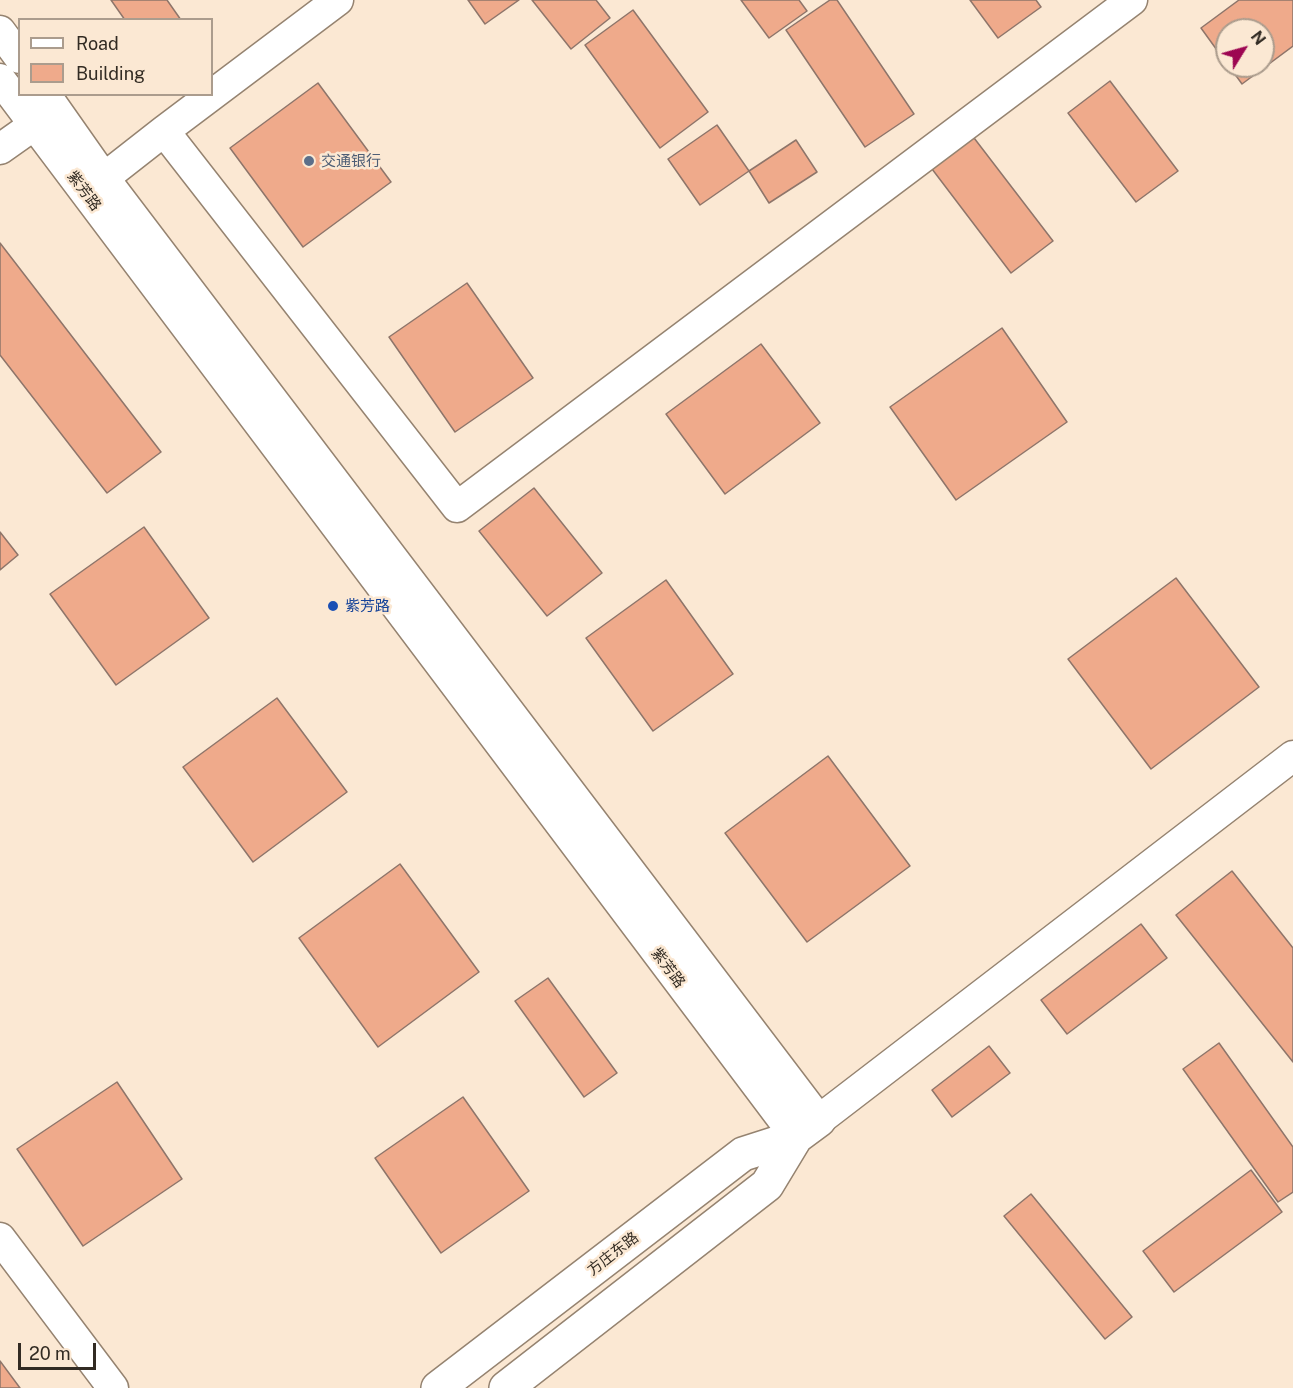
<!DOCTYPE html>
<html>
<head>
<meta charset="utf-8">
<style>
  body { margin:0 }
  #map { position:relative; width:1293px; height:1388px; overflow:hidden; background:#fbe8d3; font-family:"Public Sans",sans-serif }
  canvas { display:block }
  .legend { position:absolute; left:18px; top:18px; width:195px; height:78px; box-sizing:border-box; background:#fbe8d3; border:2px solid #ab9c8d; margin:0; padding:8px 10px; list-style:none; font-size:18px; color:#322b23 }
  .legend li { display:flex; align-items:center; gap:12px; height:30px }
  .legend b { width:30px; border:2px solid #ab9c8d }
  .north { position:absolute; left:1215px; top:18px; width:60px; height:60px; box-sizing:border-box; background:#fbe8d3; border:2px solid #ab9c8d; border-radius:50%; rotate:53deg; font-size:16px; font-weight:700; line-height:24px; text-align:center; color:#322b23 }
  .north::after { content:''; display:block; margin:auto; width:21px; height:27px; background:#9d0652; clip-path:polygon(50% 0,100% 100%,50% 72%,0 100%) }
  .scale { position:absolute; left:18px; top:1343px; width:78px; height:27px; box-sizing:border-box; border:3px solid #322b23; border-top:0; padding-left:8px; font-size:18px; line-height:21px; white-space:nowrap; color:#322b23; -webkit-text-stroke:4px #fbe8d3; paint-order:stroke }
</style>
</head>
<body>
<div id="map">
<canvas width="1293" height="1388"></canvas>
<ul class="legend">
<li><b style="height:8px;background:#fff"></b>Road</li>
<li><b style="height:16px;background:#efaa8b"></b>Building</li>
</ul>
<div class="north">N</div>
<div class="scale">20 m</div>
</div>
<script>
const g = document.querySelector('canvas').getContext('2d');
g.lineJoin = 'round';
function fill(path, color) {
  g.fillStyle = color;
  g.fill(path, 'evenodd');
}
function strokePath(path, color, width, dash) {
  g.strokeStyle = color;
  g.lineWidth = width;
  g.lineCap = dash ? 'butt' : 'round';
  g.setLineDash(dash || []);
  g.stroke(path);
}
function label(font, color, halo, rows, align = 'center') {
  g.font = font + ' "Public Sans","Noto Sans SC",sans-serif';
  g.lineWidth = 5;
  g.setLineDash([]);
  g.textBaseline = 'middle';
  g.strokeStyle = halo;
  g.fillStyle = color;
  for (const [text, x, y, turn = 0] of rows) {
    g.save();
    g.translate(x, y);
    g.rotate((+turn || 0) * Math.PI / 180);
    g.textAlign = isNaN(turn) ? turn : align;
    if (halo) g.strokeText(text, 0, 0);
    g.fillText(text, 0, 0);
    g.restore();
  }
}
const building = new Path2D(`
  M111 0H167L181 20H125Z
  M468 0H519L485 24Z
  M532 0H596L610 18 571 49Z
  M741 0H799L807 11 769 38Z
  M830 0H837L914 114 865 147 786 30Z
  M970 0H1036L1041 7 998 38Z
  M1239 0H1293V46L1242 84 1229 66H1263V30H1227V64L1201 28Z
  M633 10 708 112 660 148 585 45Z
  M1110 81 1178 171 1136 202 1068 113Z
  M318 83 391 182 303 247 230 148Z
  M717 125 749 171 700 205 668 159Z
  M971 134 1053 241 1011 273 929 165Z
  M796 140 817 172 769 203 749 171Z
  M0 243 161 452 107 493 0 355Z
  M467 283 533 378 455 432 389 337Z
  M1002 328 1067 422 956 500 890 407Z
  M761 344 820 423 725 494 666 414Z
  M534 488 602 573 547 616 479 531Z
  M144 527 209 618 116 685 50 594Z
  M0 532 18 555 0 570Z
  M1176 578 1259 687 1151 769 1068 659Z
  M666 580 733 674 653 731 586 638Z
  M277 698 347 792 253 862 183 767Z
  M828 756 910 866 807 942 725 833Z
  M400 864 479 972 378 1047 299 938Z
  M1232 871 1293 948V1062L1176 915Z
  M1141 924 1167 958 1067 1034 1041 1000Z
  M548 978 617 1073 584 1097 515 1001Z
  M1219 1043 1293 1147V1192L1278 1202 1183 1069Z
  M989 1046 1010 1073 952 1117 932 1090Z
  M117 1082 182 1179 83 1246 17 1149Z
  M463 1097 529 1191 441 1253 375 1158Z
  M1251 1170 1282 1212 1174 1292 1143 1251Z
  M1031 1194 1132 1317 1105 1339 1004 1216Z
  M0 1361 20 1388H0Z`);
fill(building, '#efaa8b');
strokePath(building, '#8e756a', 1.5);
const minor = new Path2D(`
  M0 31 20 58
  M0 79 796 1137
  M45 94 104 178 819 1120 1293 756
  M164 131 457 507 1132 0
  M0 149 34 125
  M104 178 164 131 338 0
  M0 1238 113 1388`);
const major = new Path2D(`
  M438 1388 743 1154 796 1137 819 1120
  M506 1388 767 1185 796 1137`);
strokePath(minor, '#958370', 33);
strokePath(major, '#958370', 36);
strokePath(minor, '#fff', 30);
strokePath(major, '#fff', 33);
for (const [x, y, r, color] of [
  [309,161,6,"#5c6f8a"],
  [333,606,6,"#1a4fb4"]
]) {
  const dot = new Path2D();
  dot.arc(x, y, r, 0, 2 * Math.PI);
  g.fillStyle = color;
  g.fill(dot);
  strokePath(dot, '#fbe8d3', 2);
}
label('15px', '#4e5e75', '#fbe8d3', [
  ["交通银行",321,161]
], 'left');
label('15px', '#322b23', '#fbe8d3', [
  ["紫芳路",84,191,53],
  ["紫芳路",668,968,53],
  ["方庄东路",613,1254,-38]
]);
label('15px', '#164399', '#fbe8d3', [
  ["紫芳路",345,606]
], 'left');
</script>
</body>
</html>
